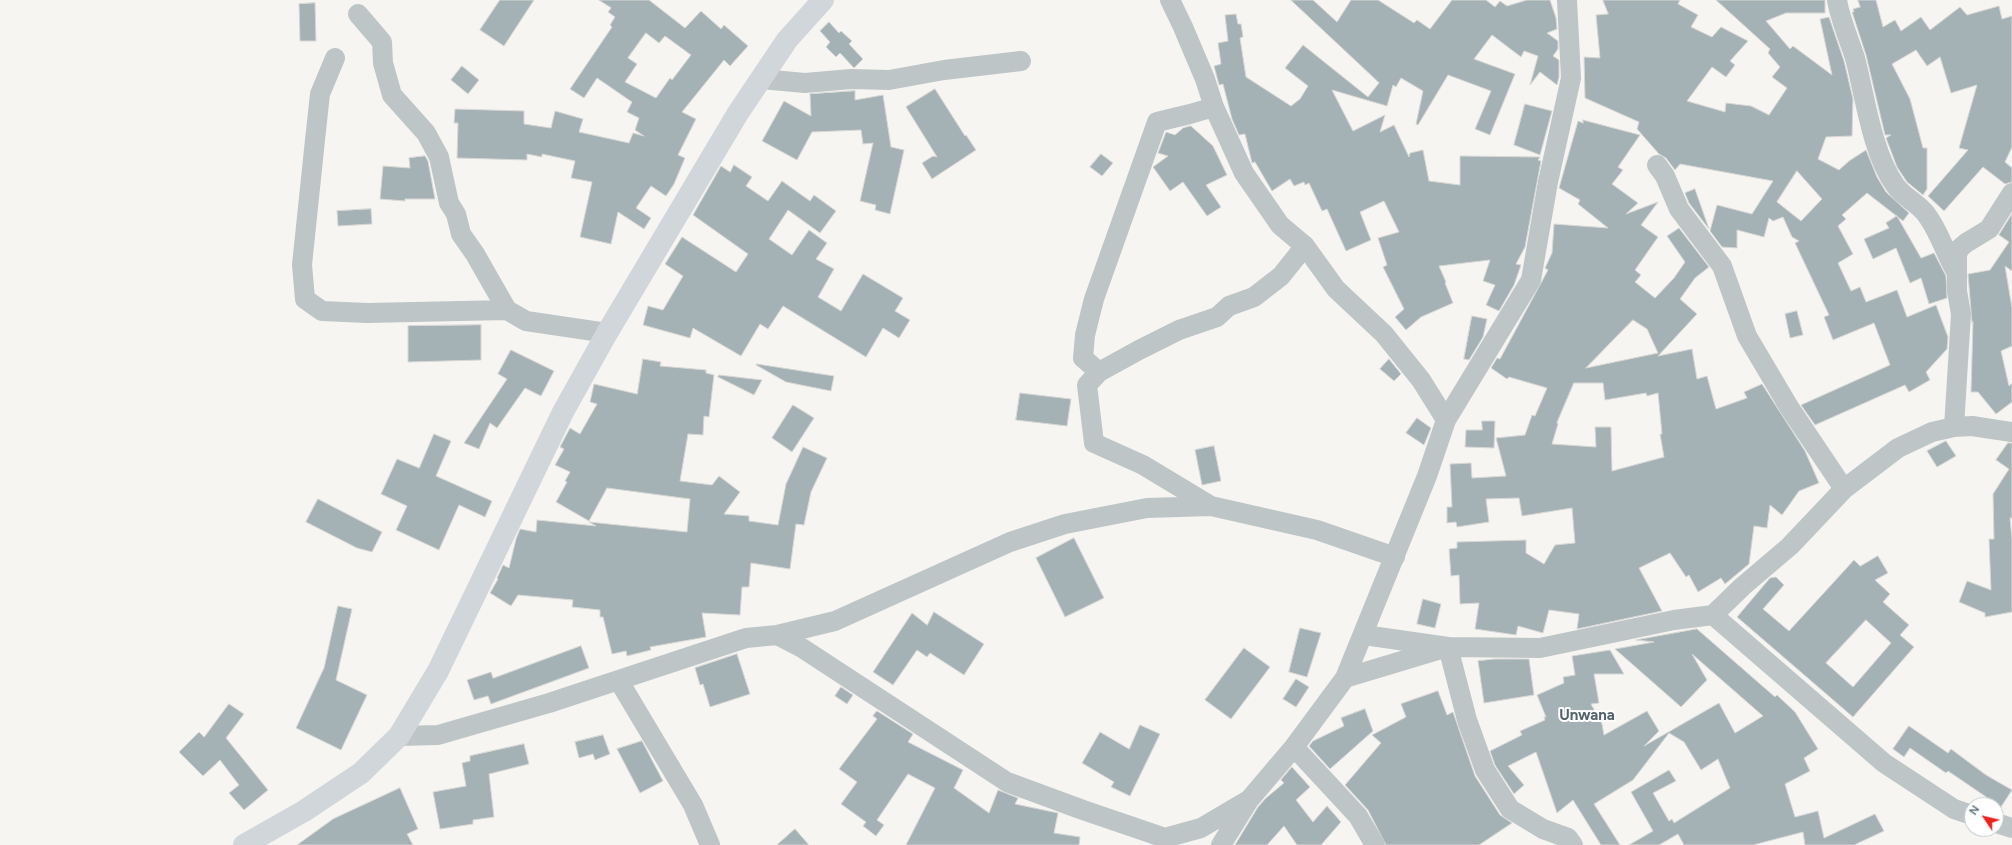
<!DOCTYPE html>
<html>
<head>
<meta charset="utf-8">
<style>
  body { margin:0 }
  #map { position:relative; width:2012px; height:845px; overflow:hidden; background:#f6f5f2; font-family:Figtree,sans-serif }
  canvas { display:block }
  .north { position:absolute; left:1964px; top:797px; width:40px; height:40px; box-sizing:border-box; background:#fff; border:1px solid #bfc9cc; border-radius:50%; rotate:305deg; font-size:11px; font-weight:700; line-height:16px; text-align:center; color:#5f787f }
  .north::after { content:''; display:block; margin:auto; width:14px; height:18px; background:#ec241c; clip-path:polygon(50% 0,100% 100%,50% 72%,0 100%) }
</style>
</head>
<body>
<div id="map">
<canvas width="2012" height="845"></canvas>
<div class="north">N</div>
</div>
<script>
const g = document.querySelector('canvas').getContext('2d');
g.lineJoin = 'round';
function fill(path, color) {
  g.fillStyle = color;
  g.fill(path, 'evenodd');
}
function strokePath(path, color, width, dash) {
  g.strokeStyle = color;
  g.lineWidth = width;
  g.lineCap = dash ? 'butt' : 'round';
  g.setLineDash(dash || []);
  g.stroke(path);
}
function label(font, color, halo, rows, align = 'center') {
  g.font = font + ' Figtree,sans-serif';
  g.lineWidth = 4;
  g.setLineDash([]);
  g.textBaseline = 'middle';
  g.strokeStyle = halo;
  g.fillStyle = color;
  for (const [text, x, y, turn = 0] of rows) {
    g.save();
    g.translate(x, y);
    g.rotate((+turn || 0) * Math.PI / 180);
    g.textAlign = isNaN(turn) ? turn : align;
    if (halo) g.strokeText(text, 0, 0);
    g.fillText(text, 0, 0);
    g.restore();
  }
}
const building = new Path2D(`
  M500 0H534L504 46 480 30Z
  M599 0H649L685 28 701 11 721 29 724 25 748 46 730 66 724 60 682 112 696 119 678 155 685 158 674 184 666 196 651 186 636 208 651 218 644 229 618 212 611 244 580 237 592 182 571 178 575 161 542 154V157L527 154V160L457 158 458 123H454L455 109 524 111V124L551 128 555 111 583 119 579 132 629 143 633 133 644 136 635 130 639 118 627 112 632 102 597 78 584 98 570 89 612 27 610 25 615 17 608 12 611 8ZM646 33 659 43 665 36 691 55 672 80 670 78 656 98 625 82 637 64 628 58Z
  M1291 0H1313L1337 22 1351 0H1378L1414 23 1417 20 1430 29 1452 0H1486L1495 7 1500 1 1507 6 1527 0H1550L1556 18 1557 29 1547 33 1558 41V49L1553 56 1559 60V77L1557 85 1540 72 1530 85 1538 56 1524 51 1521 57 1492 35 1474 59 1515 74 1490 135 1475 129 1491 91 1448 75 1418 125 1416 124 1423 91 1401 78 1396 87 1393 85 1387 106 1332 90 1353 131 1385 115 1380 132 1394 125 1409 157 1410 153 1423 150 1429 181 1460 185V156L1540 157 1538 160 1541 161 1525 247 1516 264 1521 265 1514 285 1499 311 1486 305 1495 285 1483 281 1490 260 1439 266 1446 282 1445 283 1453 303 1421 317 1406 330 1395 317 1404 309 1383 267 1387 265 1378 238 1399 232 1384 201 1360 212 1371 240 1346 251 1327 209 1322 211 1309 183 1305 185 1304 182 1294 186 1290 179 1272 191 1255 162 1252 163 1245 134 1239 135 1232 119 1223 84 1219 85 1214 66 1221 64 1218 43 1228 41 1225 15 1236 14 1238 24H1241L1243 37 1240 38 1246 77 1291 106 1300 99 1308 86 1285 68 1303 45 1368 97 1379 83Z
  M1603 0H1680L1678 4 1698 15 1691 27 1712 37 1721 27 1748 41 1730 61 1735 65 1726 77 1712 67 1687 101 1725 112 1726 103 1751 106 1769 115 1787 88 1772 77 1780 67 1768 53 1770 49 1716 0H1825V13H1786L1766 21 1790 49 1793 46 1832 75 1820 19 1829 17 1844 61 1853 99 1852 136 1826 137 1818 159 1839 170 1849 161 1866 150 1877 177 1886 192 1909 213 1903 221 1867 193 1842 215 1846 219 1838 226 1853 254 1838 263 1851 291 1860 287 1866 302 1897 290 1907 317 1936 305 1948 337 1947 349 1926 372 1930 380 1909 392 1905 385 1815 425 1801 405 1890 365 1874 323 1833 340 1824 317 1829 315 1795 243 1799 241 1792 237 1783 217 1773 221 1769 218 1764 237 1737 230V248L1722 247 1710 231 1717 205 1752 214 1773 181 1680 164 1675 170 1666 158 1659 154 1637 129 1639 122 1585 98 1584 57 1600 58 1596 15 1608 14ZM1797 171 1822 199 1801 221 1777 202Z
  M1858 0H1876L1883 27 1895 20 1901 31 1921 17 1930 30 1960 7 1967 15 1999 6 2002 19 2012 16V147L2005 162 2012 168V182L2005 184 1983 167 1944 211 1928 196 1968 150 1959 148 1977 85 1951 93 1940 57 1927 66 1916 50 1892 64 1910 99 1923 148H1927V189L1923 195 1907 182 1897 167 1886 138 1891 135H1885L1866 55 1852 12H1854L1853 9 1860 7Z
  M315 3 316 41H300L299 4Z
  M829 22 839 33 841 31 852 41 849 44 863 59 854 68 840 53 836 57 826 47 830 42 820 31Z
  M462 66 479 80 468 94 451 80Z
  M935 89 965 136 966 135 976 150 932 179 922 163 933 156 937 157 906 107Z
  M855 91V100L883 95 891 147 904 150 890 214 875 210 876 205 860 201 873 143 863 144 861 130 812 132 797 160 762 141 784 101 811 116 810 94Z
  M1525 104 1552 111 1540 155 1514 145Z
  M1583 120 1640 135 1618 167 1623 170 1612 184 1638 203 1626 214 1658 202 1641 225 1658 237 1635 270 1641 275 1635 282 1655 298 1674 278 1685 262 1667 236 1679 228 1709 267 1695 278 1680 299 1697 314 1658 356 1692 349 1697 379 1707 376 1716 409 1747 398 1744 392 1762 384 1805 451 1819 483 1799 491 1782 515 1770 505 1767 528 1754 526 1749 564 1725 584 1721 578 1698 592 1689 575 1686 577 1670 553 1639 568 1662 611 1577 629 1579 614 1549 610 1543 633 1518 626 1516 635 1475 629 1479 603 1460 604 1459 575 1451 576 1449 549 1457 548V542L1526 540V553L1544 564 1555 545 1575 543 1572 508 1522 516 1519 498 1486 499 1489 522 1457 527 1456 522 1447 523V507H1452L1450 464 1471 463 1472 478 1506 476 1496 438 1525 435 1532 415 1535 416 1547 388 1509 377 1507 379 1491 368 1497 358 1500 359 1548 270 1545 268 1552 253 1554 224 1608 228 1578 204 1580 200 1559 188 1578 121 1583 123ZM1633 320 1647 329 1658 353 1586 368ZM1574 383H1603L1605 400 1646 393 1647 396 1658 393 1662 434H1660L1664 457 1612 471 1611 427H1595L1596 447 1552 444 1558 424 1557 423Z
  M1191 126 1213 146 1227 175 1206 185 1221 207 1207 216 1183 182 1170 191 1153 167 1168 156 1158 153 1166 132 1175 135 1183 128Z
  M1101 154 1113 163 1102 176 1090 167Z
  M425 156 428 161 435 199H405V201L380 199 383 166 410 168 409 158Z
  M734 165 752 177 746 186 768 201 782 181 810 201 814 195 836 211 820 233 788 210 769 239 792 255 809 230 827 243 816 259 834 269 818 297 841 311 863 274 903 298 895 311 910 320 899 338 883 328 866 357 783 306 768 329 760 324 741 356 693 328 690 338 643 325 648 306 663 310 683 276 665 264 682 237 736 272 748 254 693 215 721 166 730 172Z
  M1695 189 1709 229 1689 203 1685 193Z
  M371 209 372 224 338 226 337 211Z
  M2012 214V271L2005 266 2012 308V346L2001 351 2009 386 2012 383V402L1996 414 1978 392H1971L1973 321 1972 323 1968 274 1990 270 2009 242 1999 235Z
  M1897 216 1921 258 1934 253 1946 276 1947 298 1929 304 1921 278 1910 283 1896 248 1873 259 1864 239 1889 228 1886 223Z
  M1797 311 1803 335 1790 338 1785 314Z
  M1472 316 1487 319 1483 337 1469 360 1464 359Z
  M481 325V360L408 362V326Z
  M511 350 554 371 541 396 525 388 497 428 490 423 479 449 464 443 507 379 498 374Z
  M643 359 661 362 660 366 706 370V373L714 375 709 417 704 416 703 435 688 434 680 481 712 485 719 476 740 492 724 514 749 516V521L778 525 786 484 803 447 827 458 811 492 804 525 796 524 790 569 751 563 749 587H742L740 615 702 613 706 637 650 647 651 650 627 656 626 651 612 654 603 617H600V610L572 607 573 600 518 595 511 606 490 593 498 579 497 578 503 565 509 568 516 539 520 529 536 532 537 520 596 526 589 522 687 532 690 499 607 488 589 521 556 502 567 482 565 481 570 472 555 465 564 449 560 447 570 428 580 434 597 404 590 402 594 384 637 394Z
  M1389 359 1401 374 1394 381 1380 369Z
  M757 364 834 376 831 391 786 382 756 365Z
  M719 375 762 380 754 395 718 377Z
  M1020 393 1071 399 1067 426 1016 420Z
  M793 405 814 418 792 452 772 438Z
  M1417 418 1431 428 1424 445 1406 433Z
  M1482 421H1495L1494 448 1465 447 1466 430H1482Z
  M434 434 451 441 436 476 492 501 485 517 459 505 439 550 396 530 407 506 381 494 397 459 419 468Z
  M1946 441 1956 456 1937 467 1927 451Z
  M2008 443H2012V518H2010L2012 539V612L1985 617V613L1959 602 1967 581 1991 590 1989 539H1994L1993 494 2009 469 1996 460Z
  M1214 446 1221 481 1202 485 1195 450Z
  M318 499 382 532 372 552 357 548 306 522Z
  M1074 538 1104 598 1065 617 1036 558Z
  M1878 556 1888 573 1875 580 1890 594 1883 602 1909 625 1900 635 1914 647 1853 717 1737 617 1770 578 1776 577 1784 585 1763 609 1789 631 1854 560 1860 566ZM1866 620 1891 643 1853 687 1826 663Z
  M1423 599 1441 604 1435 628 1417 624Z
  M338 606 352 609 336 680 367 695 341 750 296 728 324 668Z
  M934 612 984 644 964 675 930 653 927 657 917 650 893 685 873 672 912 613 927 625Z
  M1300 628 1321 633 1307 677 1289 672Z
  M1697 629 1775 697 1777 695 1795 712 1818 749 1804 758 1810 771 1785 784 1795 817 1818 811 1824 838 1875 814 1884 831 1854 845H1805L1803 832 1753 845H1684L1678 834 1659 845H1629L1653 831 1631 792 1669 770 1676 781 1653 793 1669 821 1672 819 1674 823 1730 788 1718 759 1701 770 1684 742 1669 733 1633 780 1594 804 1620 845H1601L1573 800 1557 813 1536 752 1508 766 1524 785 1514 794 1495 765 1490 751 1522 735 1520 731 1545 720 1544 717H1546L1537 695 1564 683 1563 677 1575 675 1572 656 1610 650 1624 674H1594L1599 703 1591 704 1602 724 1604 735 1647 711 1659 731 1644 746 1719 703 1735 733 1763 716 1692 654 1707 680 1681 707 1615 649 1654 642 1636 640Z
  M581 646 589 668 491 704 488 696 474 700 467 680 491 672 493 678Z
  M1244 648 1270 667 1231 719 1205 700Z
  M737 654 750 694 710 707 703 684 700 685 695 668Z
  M1495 659H1529L1534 695 1484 703 1478 661Z
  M1296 679 1309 687 1296 707 1283 699Z
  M841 687 853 695 847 704 835 696Z
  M1438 691 1447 715 1453 712 1475 776 1500 815 1512 823 1479 845H1386L1368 810 1345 785 1381 743 1372 735 1406 717 1401 704Z
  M229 704 244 714 226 738 268 790 244 810 229 793 239 785 220 760 203 776 179 752 199 732 204 737Z
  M1365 709 1373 731 1330 769 1309 746 1313 741 1344 726 1341 718Z
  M877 711 913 734 908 742 963 770 954 788 989 813 998 790 1018 798 1015 804 1058 813 1054 833 1080 837 1079 845H906L935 788 908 774 877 820 884 825 876 836 863 826 866 822 841 804 857 782 839 769 877 719 873 716Z
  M1140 725 1160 734 1130 796 1111 787 1114 782 1082 763 1100 732 1129 749Z
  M1909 726 1948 753 1951 749 1986 775 2012 790 2001 807 1948 771 1946 773 1910 748 1904 757 1893 749Z
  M603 735 610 754 595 760 593 754 579 758 575 742Z
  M642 741 663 781 640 793 617 749Z
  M524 744 529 764 489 774 494 817 473 820V824L440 829 433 792 466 786 462 763 470 761V756Z
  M1292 767 1310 787 1296 800 1313 822 1327 806 1341 822 1321 845H1297L1284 826 1267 845H1235L1258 807 1266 798 1284 783 1281 780Z
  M400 788 418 829 407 834 413 845H297L333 819Z
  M795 829 809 845H777Z`);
fill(building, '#a5b2b5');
strokePath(building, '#d8d7d5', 1);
strokePath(new Path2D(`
  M1170 0 1183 27 1205 79 1214 107 1244 173 1280 225 1305 246 1336 289 1384 334 1421 380 1446 420
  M1837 0C1840 19 1849 39 1855 58 1865 96 1872 153 1895 185 1903 197 1918 203 1926 214 1940 232 1945 254 1957 273
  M358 14 382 42 383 63 392 95 426 133 439 157 449 203 456 214 461 234 475 254 507 310 526 321 607 333
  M335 58 320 94 315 140 302 265 305 299 322 311 367 313 507 310
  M761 79 805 83 851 79 889 80 944 70 1021 61
  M1214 107 1190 114 1157 122 1094 299 1085 335 1083 358 1099 372 1139 350 1179 330 1217 317 1229 306 1254 297 1281 276 1305 246
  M1657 165 1665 176 1679 209 1722 266 1747 336 1789 407 1844 489
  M1099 372 1087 385 1094 443 1143 465 1211 506
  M1954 427 1961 314 1957 291V255L1959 249 1966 243 1989 229 2012 193
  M1713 615 1884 763 1954 809 1972 815
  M777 635 835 621 1010 542 1065 524 1147 508 1211 506 1317 530 1395 557
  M1364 635 1448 647 1540 648 1674 620 1713 615 1743 586 1790 546 1844 489 1898 448 1932 432 1954 427 1972 426 2012 432
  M1345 678 1448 647 1467 720 1485 770 1510 809 1543 829 1568 838 1573 845
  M619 681 693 805 710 845
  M399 736 438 735 549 703 746 638 777 635 802 648 1007 782 1083 810 1165 838 1201 828 1245 802
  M1294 747 1358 816 1375 845
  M1996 823 2012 828
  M1221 845 1249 800 1294 747 1345 678 1427 476 1446 420 1531 280 1548 182 1571 78 1567 0`), '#bec5c7', 20);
strokePath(new Path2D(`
  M244 845 304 811 361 773 399 736 438 671 563 412 607 333 738 113 787 40 823 0`), '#d0d6d9', 22);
label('bold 15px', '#52646a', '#fff', [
  ["Unwana",1587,716]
]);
</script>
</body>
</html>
